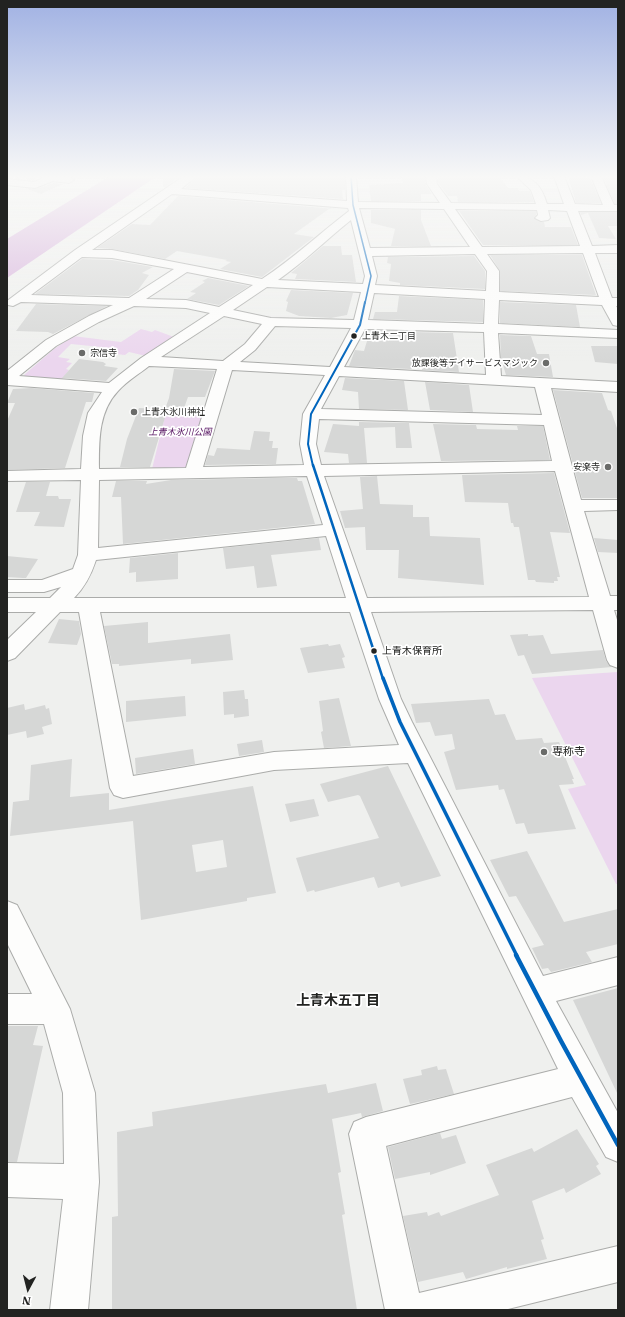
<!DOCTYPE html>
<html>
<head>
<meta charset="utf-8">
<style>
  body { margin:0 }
  #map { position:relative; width:625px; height:1317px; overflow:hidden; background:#eff0ee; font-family:"IBM Plex Serif",serif }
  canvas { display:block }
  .frame { position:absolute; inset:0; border:8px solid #222321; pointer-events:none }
  .north { position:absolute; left:8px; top:1269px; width:40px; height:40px; -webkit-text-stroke:3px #fff; paint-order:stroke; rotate:187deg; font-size:11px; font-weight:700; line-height:16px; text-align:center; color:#222321 }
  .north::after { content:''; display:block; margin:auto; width:14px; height:18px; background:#222321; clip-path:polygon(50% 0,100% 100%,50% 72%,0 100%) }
</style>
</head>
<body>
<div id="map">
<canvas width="625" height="1317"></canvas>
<div class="frame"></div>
<div class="north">N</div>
</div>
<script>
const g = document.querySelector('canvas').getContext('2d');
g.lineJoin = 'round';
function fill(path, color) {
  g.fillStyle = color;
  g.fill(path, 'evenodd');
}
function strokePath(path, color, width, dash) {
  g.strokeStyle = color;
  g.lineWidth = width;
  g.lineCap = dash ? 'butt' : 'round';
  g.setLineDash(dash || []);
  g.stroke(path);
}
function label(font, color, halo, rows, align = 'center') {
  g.font = font + ' "IBM Plex Serif","Noto Sans JP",serif';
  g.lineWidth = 3.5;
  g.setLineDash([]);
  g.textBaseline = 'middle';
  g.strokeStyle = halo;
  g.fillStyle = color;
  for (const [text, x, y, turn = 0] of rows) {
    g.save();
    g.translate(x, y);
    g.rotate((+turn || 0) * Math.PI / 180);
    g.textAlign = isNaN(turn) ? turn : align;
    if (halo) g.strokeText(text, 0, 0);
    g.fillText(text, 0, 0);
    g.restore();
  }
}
fill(new Path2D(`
  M141 329 152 332 155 330 174 337 146 356 129 352 125 355 98 352 101 347 71 344 58 357 70 359 66 362 72 363 66 369 69 370 61 381 26 378 24 375 54 349 73 336 121 342Z
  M166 412 205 413 189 466 183 469H152Z
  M617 672 618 884H616L568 789 586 785 532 678Z`), '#ebd6ee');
fill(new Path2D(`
  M110 176H157L7 278V239Z`), '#d6b0dc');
fill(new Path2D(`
  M7 176H42L34 180Z
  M163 176H181L165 187H163Z
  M198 176H345V190H342L343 199 185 188Z
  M401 176H425L426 185 432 194H421V201H371L369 185 403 183Z
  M482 176 500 177 508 188H518L519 191H530L534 202H458L457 196H448L438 183V177Z
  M568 176 590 178 601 203H576Z
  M603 178H618V204H615Z
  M53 183 63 184 41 194 24 188 36 189Z
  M178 196 337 209H329L294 234 314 237 262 277 220 269 231 262 225 261 227 260 177 251 165 259 112 249 97 248 132 224 150 225Z
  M371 210H421V220L431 246H391L395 229 371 223Z
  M459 211H536V215L534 218 544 222 545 227H571L578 245H483Z
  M580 212H618V226H608L616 239 599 238 588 213 581 215Z
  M323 246H341L342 255H352L356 282 295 279 297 274 291 273Z
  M490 255H582L596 295 500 291V271Z
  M474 256 485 271V289L400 285V283L389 281 391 264 387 263 388 257Z
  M82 259 112 260 153 267 142 273 149 275 138 290 129 296 35 294Z
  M208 278 249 286 219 305 187 299 196 293 190 292 205 282 202 281Z
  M291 290 353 293 347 315 331 318 299 316 286 311 288 302 286 301Z
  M399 296 483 300V322L373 319 375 312H397Z
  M500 302 576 305 580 327 500 323Z
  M36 304 107 306 53 334 48 332 16 331Z
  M370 331 453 333 459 372 422 370V367L410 369 349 366 355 350 364 351Z
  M500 335 531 336 537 354H549L553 377 506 375 501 358Z
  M591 346H618V364L595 362Z
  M79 359 103 362 106 364 104 366 118 368 106 381 62 378Z
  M174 369 215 371 205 397H188L183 411H167L150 467H120L127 439 139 408 165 409 169 398Z
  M345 378 404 381 408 410 359 409 358 392 342 390Z
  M425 382 469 385 473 412 430 410Z
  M31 388 94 393 92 402H86L65 468 7 470V421L15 403H7L13 389Z
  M553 390 602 393 608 410 611 411 618 431V498H582Z
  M359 422 409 423 412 448H396L395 427 364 428 367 463H349L348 454 324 452 333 424 359 426Z
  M433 424 476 425 477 429 518 430 517 426H543L550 460 441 461Z
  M254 431 270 432 269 441H273L272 448H278L276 464 205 465 208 455 214 456 217 448 250 450Z
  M554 473 570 533 550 532 560 577H557L558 581H554V583L536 582 535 580H528L519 527H514L513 523H511L508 503 465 502 462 475Z
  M377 476 380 504 413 505V517H429L430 536 480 538 484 585 398 578 399 550H366L365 527 345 528 340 511 363 509 360 477Z
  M274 478H297L298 481H302L315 524 123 544 121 497H112L116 481H147L146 484 171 480Z
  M26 482H50L46 496H58L59 499H71L64 527 34 526 40 512H16Z
  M319 538 321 550 271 555 277 586 257 588 254 566 226 569 223 548Z
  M594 538 618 540V553L598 552Z
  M178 553V579L136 582V572L129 573 130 558Z
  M7 556 38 559 26 578H23L7 577Z
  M59 619 79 621 81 634 77 645 48 643Z
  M148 622V643L230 634 233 660 191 664V659L119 666V664H112L104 626Z
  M528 634V636L543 635 551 654 603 650 606 661 612 667 532 674 524 655 518 656 510 635Z
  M328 644 329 646 340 644 345 657 342 658 345 668 308 673 300 648Z
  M244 690 245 699H248L249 716 234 718V714L224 715 223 692Z
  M185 696 186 716 126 722V701Z
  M339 698 351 746 324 748 321 732 323 731 319 701Z
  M489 699 495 715 505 714 516 740 542 738 544 743 559 742 574 779H572L574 784 559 785 576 829 528 834 524 823 516 824 504 789 499 790 498 785 456 790 444 752 455 749 452 734 435 736 430 722 416 723 411 704Z
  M24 704 25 710 45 705 46 709 49 708 52 724 42 727 44 734 27 738 26 731 7 735V708Z
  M262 740 264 752 239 756 237 744Z
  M193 749 195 764 136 774 135 758Z
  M72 759 70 797 109 793V810L253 786 276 893 247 898V901L141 920 133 821 10 836 13 802 29 800 31 765ZM223 840 227 867 196 872 192 845Z
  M388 766 441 876 401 887 399 882 378 888 374 877 315 892 314 890 307 892 296 858 379 838 360 796 358 795 328 802 320 784Z
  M314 799 319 816 290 822 285 804Z
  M527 851 564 922 618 909V944L586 952 592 962 551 972 548 968 542 969 532 948 544 945 516 896 509 897 490 860Z
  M618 988V1095L573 1000Z
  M7 1026H38L33 1045 43 1046 17 1162H7Z
  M437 1066 438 1070 446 1069 454 1094 410 1104 403 1079 422 1075 421 1070Z
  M376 1083 383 1111 362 1117 361 1113 332 1119 341 1172 338 1173 345 1214 342 1215 357 1310H112V1217L118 1216 117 1132 153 1126 152 1112 326 1084 328 1093Z
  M577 1129 599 1164 596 1166 601 1174 566 1193 564 1188 532 1201 544 1239 541 1240 547 1259 507 1269V1267L466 1279 463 1272 418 1282 403 1216 427 1212 428 1216 439 1212 441 1216 499 1195 486 1165 532 1148 534 1152Z
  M440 1133 442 1139 456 1135 466 1163 430 1175V1172L395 1179 388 1147Z`), '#d6d7d6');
const minor = new Path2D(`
  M47 176 69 177 74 180 69 183 53 181 35 188 7 185V179L34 182Z
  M184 176H197L181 189 347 201 346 176H356L358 202 440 203 427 184 426 176H436L437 184 451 203 536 204 531 190 516 176C534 176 542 187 547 204H564L554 176H564L575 204 603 205 591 176H601L614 205H618V211H578L592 246 618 245V253H595L612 298H618V306H616L618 309V326L613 325 602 305 499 300 498 324 618 330V338L498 333 501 376 618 382V392L551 388 581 500H618V510L584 511 610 596H618V610H614L618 623V668L610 665 607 660 593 610 371 612 401 699 412 722 543 976 618 957V985L556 1001 618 1113V1162L606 1157 572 1097 386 1146 419 1293 618 1246V1282L504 1310H385L349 1134 354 1122 366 1117 558 1069 408 763 274 770 123 798 114 795 110 788 79 612H60L15 658 7 661V640L36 612H7V598H50L61 587 44 592H7V580H42L73 569 78 555 81 480 7 481V471L81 469 83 436 88 413 102 392 7 385V371L46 340 89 316 113 305 21 302 13 306 8 305 7 301 75 250ZM172 194 348 208 349 211C320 233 293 259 262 279L112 250H92ZM359 208 444 209 470 247 370 248ZM455 209 537 210 538 215 535 218 541 221 548 220 550 218 548 210 567 211 580 246 482 247ZM351 220 365 276 363 284 278 280C304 262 326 240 351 220ZM583 253 599 297 499 292V271L487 254ZM475 254 487 271 486 291 375 285 377 276 372 256ZM82 257 112 258 174 269 129 298 31 295ZM187 272 253 285 219 307 186 300 146 299ZM267 287 361 292 354 320 271 318 233 310ZM374 293 485 299 484 324 368 320ZM134 306 186 308 210 313 141 358 109 383 19 376 56 346 99 322ZM224 316 262 324 245 344 223 361 161 357ZM275 326 351 328 330 367 240 362 255 350ZM365 329 484 332 486 375 344 367ZM149 366 217 369 186 468 99 469C99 442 98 412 118 391 127 381 139 374 149 366ZM232 370 325 375 303 414 300 444 304 465 203 467ZM339 376 535 387 542 415 321 409ZM319 419 544 425 552 461 321 465 316 444ZM555 471 589 597 367 598 324 476ZM307 476 323 525 98 548 99 480ZM326 536 346 598H74C85 587 91 575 96 560ZM100 612H350L379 699 399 745 274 752 133 776Z
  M7 901 17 905 70 1009 95 1093 99 1182 88 1310H50L63 1199 7 1197V1163L64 1164 63 1093 44 1024H7V994H32L7 943Z`);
strokePath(minor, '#abacaa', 2);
fill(minor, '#fdfdfc');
strokePath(new Path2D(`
  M351 176 353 205 371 276 365 303`), '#0065bd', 1.5);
strokePath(new Path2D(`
  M313 466 308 444 311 414 360 325 365 302`), '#0065bd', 2);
strokePath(new Path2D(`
  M313 465 383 679`), '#0065bd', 2.5);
strokePath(new Path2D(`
  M383 678 400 722 517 956`), '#0065bd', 3.5);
strokePath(new Path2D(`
  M516 955 561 1041 618 1145`), '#0065bd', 4.5);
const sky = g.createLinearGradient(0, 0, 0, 361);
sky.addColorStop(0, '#a1b2e3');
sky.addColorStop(0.49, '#f8f8f7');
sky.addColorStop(1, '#f8f8f700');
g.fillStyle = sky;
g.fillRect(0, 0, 625, 361);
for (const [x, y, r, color] of [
  [354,336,3.5,"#222321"],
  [82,353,4,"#6a6b69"],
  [546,363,4,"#6a6b69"],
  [134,412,4,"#6a6b69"],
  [608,467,4,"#6a6b69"],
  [374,651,3.5,"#222321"],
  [544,752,4,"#6a6b69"]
]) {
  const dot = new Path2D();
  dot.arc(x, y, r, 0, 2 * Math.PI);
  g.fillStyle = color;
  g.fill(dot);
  strokePath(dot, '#fff', 1.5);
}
label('9px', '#222321', '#fff', [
  ["上青木二丁目",362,336]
], 'left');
label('9px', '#222321', '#fff', [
  ["宗信寺",90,353],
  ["放課後等デイサービスマジック",538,363,"right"],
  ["上青木氷川神社",142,412],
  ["安楽寺",600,467,"right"]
], 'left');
label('italic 9px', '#54115f', '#fff', [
  ["上青木氷川公園",180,432]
]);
label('10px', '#222321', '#fff', [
  ["上青木保育所",382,651]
], 'left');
label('11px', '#222321', '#fff', [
  ["専称寺",552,752]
], 'left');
label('bold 14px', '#222321', '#fff', [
  ["上青木五丁目",338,1001]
]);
</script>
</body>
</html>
